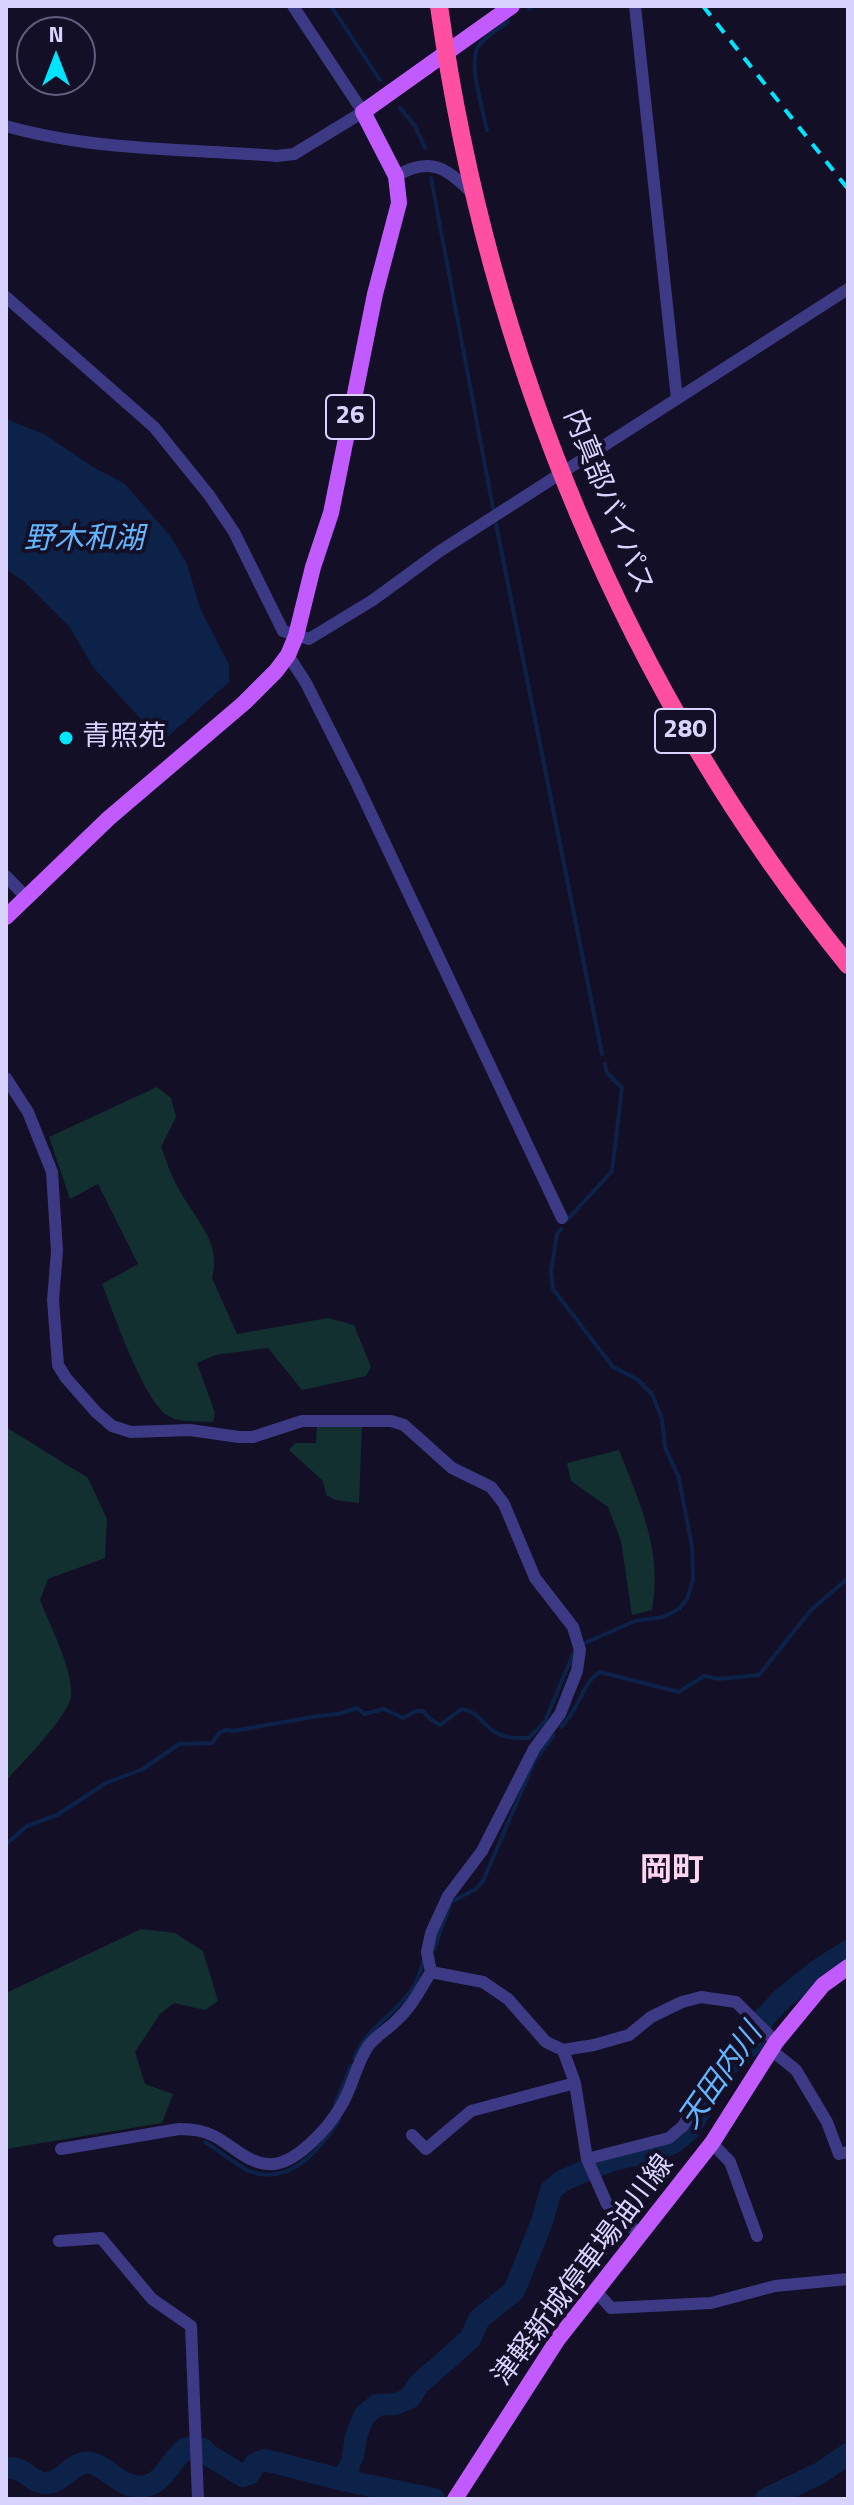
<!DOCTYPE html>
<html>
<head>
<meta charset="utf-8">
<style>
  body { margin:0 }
  #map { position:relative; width:854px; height:2505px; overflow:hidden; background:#130f26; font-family:"Titillium Web",sans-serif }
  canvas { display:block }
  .frame { position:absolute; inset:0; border:8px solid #d9d4ff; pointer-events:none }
  .north { position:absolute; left:16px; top:16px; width:80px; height:80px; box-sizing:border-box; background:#130f26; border:2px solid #625e7d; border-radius:50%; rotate:0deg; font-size:22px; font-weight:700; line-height:32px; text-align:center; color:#d9d4ff }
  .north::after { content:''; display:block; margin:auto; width:28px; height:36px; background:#00e5ff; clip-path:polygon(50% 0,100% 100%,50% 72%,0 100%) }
</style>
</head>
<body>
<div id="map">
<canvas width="854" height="2505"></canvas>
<div class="frame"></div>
<div class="north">N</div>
</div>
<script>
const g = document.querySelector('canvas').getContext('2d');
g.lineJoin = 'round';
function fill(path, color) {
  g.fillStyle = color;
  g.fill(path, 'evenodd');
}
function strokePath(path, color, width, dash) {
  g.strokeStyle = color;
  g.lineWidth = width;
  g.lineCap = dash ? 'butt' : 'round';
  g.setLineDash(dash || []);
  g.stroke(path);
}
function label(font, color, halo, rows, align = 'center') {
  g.font = font + ' "Titillium Web","Noto Sans JP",sans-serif';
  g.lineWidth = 8;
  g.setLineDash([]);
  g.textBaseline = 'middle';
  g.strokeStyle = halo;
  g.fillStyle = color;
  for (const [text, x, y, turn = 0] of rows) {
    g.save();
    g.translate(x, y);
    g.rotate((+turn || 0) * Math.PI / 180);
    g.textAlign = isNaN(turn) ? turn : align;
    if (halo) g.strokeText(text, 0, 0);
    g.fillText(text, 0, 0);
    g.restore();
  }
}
fill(new Path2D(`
  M157 1087 171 1098 176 1117 161 1147C167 1162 172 1179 181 1193 197 1221 222 1244 212 1278L237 1334 328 1318 354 1325 371 1367 366 1376 302 1390 268 1348 215 1355 197 1363 215 1413 213 1422C200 1421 182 1423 170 1417 144 1404 114 1313 102 1284L138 1264 98 1184 70 1199 49 1137Z
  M317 1425H362L359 1503 335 1500 326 1495 323 1481 289 1450 295 1443H316Z
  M6 1427 88 1478 107 1519 105 1558 48 1579 40 1600C50 1626 73 1669 71 1696 69 1716 21 1764 6 1781Z
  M619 1450C640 1503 663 1552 652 1610L632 1615 621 1541 608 1507 571 1481 567 1463Z
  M141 1929 175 1933 203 1951 218 2001 205 2010 174 2003 160 2014 135 2052 145 2084 173 2094 162 2123 6 2149V1993Z`), '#12302f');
fill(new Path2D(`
  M6 419 44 434 93 467 125 484 171 537 187 564 200 608 229 665V682L162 742 93 667 69 626 26 583 6 569Z`), '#0c2248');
strokePath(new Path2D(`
  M331 6 380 80
  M529 9 533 6
  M400 108 415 126 425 148
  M487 130C483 110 468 64 478 47 485 36 498 29 508 22
  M431 178 493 508
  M496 524 602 1054
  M568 1219 612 1171 622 1088 607 1073 605 1064
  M561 1229 557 1234 551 1271 553 1289 613 1367 637 1379 652 1394 662 1419 665 1448 678 1475 692 1546 693 1580 687 1599 679 1609 663 1617 635 1621 585 1643
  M561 1727C579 1710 582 1683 600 1672L679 1692 704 1676 719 1679 759 1675 811 1610 848 1578
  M6 1844 27 1826 57 1815 106 1783 143 1769 179 1744 212 1743 219 1733 226 1730 233 1731 318 1716 339 1714 357 1708 364 1714 384 1709 403 1718 416 1711H423L430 1719 440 1725 462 1709C479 1712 482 1725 495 1732 506 1739 518 1738 529 1738L545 1721 574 1652
  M434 1949 451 1902 476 1889 483 1881 535 1760 554 1735
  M354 2058C368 2026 393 2017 412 1989 418 1981 421 1969 424 1959
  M335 2104 351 2066
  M205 2142C219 2150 233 2163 247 2170 288 2188 320 2150 339 2120`), '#0c2248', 4);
strokePath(new Path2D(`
  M353 2456 356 2436 364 2416 377 2405 396 2404 410 2398 419 2384 470 2339 479 2319 514 2291 542 2222 551 2190 562 2181 580 2173 613 2160 661 2149 676 2141 689 2130 726 2066 752 2044 764 2018 783 1998 818 1970 848 1951
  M6 2468C25 2466 31 2483 45 2483 62 2483 68 2467 83 2463 100 2459 117 2484 134 2486 163 2491 168 2461 186 2448L203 2449 207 2454 243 2476 249 2474 255 2464 265 2460 343 2480 349 2467
  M343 2480 434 2499
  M766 2499 820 2473 848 2454`), '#0c2248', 22);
strokePath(new Path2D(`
  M635 6 677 399
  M6 126C93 151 188 149 277 156L294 154 363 112 293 6
  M396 176C432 155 447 169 474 195
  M6 297 154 427 209 495 234 532 283 631 309 639 373 600 440 551 848 289
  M288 655 306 683 356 782 562 1218
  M6 876 25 896
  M6 1078 28 1112 52 1172 57 1251 53 1300 58 1365 66 1378 96 1412 112 1426 131 1432 190 1430 239 1437H253L302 1421H391L404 1425 452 1468 491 1487 504 1504 535 1578 573 1627 580 1650 577 1671 560 1714 534 1749 482 1851 448 1896 431 1933 427 1952 431 1972C420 1989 412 2007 396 2021 387 2030 377 2035 369 2045 356 2063 353 2087 341 2106 329 2127 294 2167 268 2164 247 2163 232 2145 214 2136 203 2130 192 2129 179 2129L61 2149
  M431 1972 483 1982 508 1999 546 2042 563 2050 594 2045 629 2035 651 2017 682 2002 701 1997 736 2002 776 2042
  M563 2050 575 2083 587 2159 669 2138 683 2126 697 2101
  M771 2050 796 2070 827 2122 839 2154 848 2152
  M412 2135 426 2149 471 2111 575 2083
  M712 2143 730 2162 757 2236
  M587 2159 607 2204 639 2234
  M59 2241 101 2238 152 2299 191 2326 198 2499
  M596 2291 611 2308 711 2303 775 2286 848 2279`), '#3d3a85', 12);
strokePath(new Path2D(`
  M6 917 109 818 244 703 276 671 288 655 296 636 313 567 331 513 375 294 399 203 396 176 363 112 512 6
  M455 2499 558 2339 712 2143 776 2042 823 1985 848 1967`), '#c25bff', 16);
strokePath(new Path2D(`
  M439 6C488 355 625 691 848 965`), '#ff4fa3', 18);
strokePath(new Path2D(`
  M703 6 848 189`), '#00e5ff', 4, [12, 10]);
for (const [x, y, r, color] of [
  [66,738,8,"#00e5ff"]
]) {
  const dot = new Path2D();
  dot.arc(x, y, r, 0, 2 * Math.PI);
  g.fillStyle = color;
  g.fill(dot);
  strokePath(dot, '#130f26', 3);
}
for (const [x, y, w] of [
  [350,417,48],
  [685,731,60]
]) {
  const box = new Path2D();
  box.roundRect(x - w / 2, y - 22, w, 44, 6);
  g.fillStyle = '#130f26';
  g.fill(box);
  strokePath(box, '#d9d4ff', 2);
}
label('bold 26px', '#d9d4ff', null, [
  ["26",350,417],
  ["280",685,731]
]);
label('28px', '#d9d4ff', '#130f26', [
  ["内真部バイパス",607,502,68],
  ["津軽新城停車場油川線",584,2271,-53]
]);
label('28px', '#d9d4ff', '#130f26', [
  ["青照苑",82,738]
], 'left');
label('italic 30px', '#62b6ff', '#130f26', [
  ["野木和湖",84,541],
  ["天田内川",722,2077,-55]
]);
label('bold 32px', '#ffd6f0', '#130f26', [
  ["岡町",672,1872]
]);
</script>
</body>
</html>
